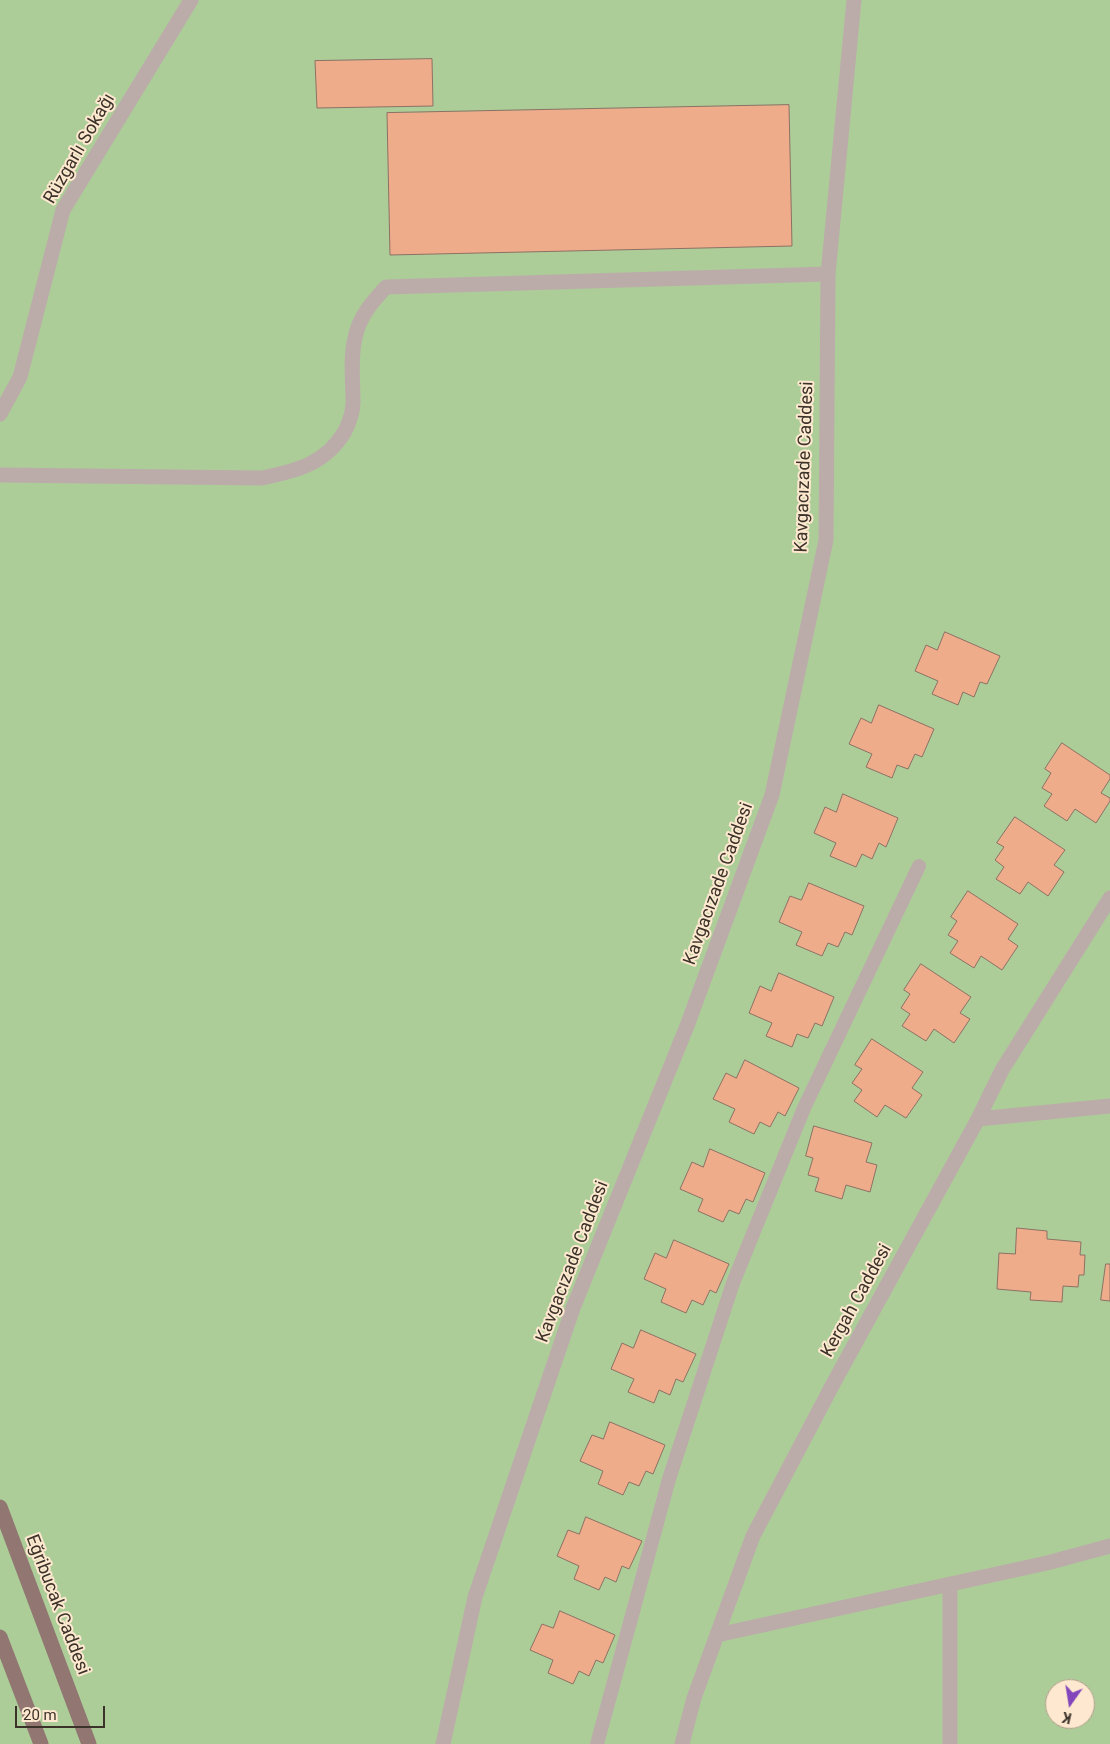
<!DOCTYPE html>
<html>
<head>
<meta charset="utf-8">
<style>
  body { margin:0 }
  #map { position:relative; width:1110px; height:1744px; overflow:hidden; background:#fee8cf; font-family:Roboto,sans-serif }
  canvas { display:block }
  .north { position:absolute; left:1045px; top:1679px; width:50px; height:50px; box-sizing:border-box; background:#fee8cf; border:1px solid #b09f8d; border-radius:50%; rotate:193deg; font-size:14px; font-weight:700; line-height:20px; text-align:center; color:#3b3229 }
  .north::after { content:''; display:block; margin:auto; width:18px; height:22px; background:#8345bb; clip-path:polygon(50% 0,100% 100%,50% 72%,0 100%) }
  .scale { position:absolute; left:15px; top:1706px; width:90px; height:22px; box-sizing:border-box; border:2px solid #3b3229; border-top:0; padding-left:6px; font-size:15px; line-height:18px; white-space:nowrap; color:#3b3229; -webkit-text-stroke:4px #fee8cf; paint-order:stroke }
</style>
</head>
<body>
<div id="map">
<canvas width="1110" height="1744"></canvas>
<div class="north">K</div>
<div class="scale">20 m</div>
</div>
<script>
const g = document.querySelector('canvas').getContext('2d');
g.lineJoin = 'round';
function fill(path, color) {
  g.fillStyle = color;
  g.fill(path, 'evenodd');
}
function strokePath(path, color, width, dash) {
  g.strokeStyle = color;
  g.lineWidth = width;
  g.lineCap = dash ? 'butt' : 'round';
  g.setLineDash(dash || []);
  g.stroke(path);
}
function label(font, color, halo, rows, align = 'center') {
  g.font = font + ' Roboto,sans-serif';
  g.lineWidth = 4;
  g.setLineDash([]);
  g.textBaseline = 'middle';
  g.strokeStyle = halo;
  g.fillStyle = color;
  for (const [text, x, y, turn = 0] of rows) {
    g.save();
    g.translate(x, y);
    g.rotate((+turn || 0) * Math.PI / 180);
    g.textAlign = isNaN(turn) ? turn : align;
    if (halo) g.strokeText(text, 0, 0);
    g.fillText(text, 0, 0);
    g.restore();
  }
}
fill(new Path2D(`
  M0 0H1110V1744H0ZM1055 1689H1085V1719H1055Z`), '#adcd98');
const building = new Path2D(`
  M432 59 433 106 317 108 315 61Z
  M789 105 792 246 390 255 387 113Z
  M945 632 1000 656 987 684 980 682 974 697 963 692 958 705 932 694 938 681 915 671 926 645 937 650Z
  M879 705 934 729 922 757 915 754 908 769 897 765 892 778 866 767 872 754 849 744 861 718 871 723Z
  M1062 743 1110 775V779L1101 793 1110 798V801L1096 823 1075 809 1067 821 1044 806 1052 794 1042 788 1051 773 1045 769Z
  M843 794 898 818 886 847 879 843 872 859 862 854 856 867 830 856 836 843 814 833 825 807 836 812Z
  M1015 817 1065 850 1054 865 1064 872 1048 896 1028 882 1020 894 996 879 1004 867 995 860 1004 847 997 843Z
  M809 883 864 906 852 935 845 932 838 947 828 943 822 956 796 945 802 932 779 922 790 896 801 900Z
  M968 891 1018 924 1008 939 1018 946 1002 970 981 956 974 968 950 953 958 941 948 935 957 921 951 917Z
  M921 964 971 997 960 1013 970 1019 954 1043 934 1029 926 1041 902 1026 910 1014 901 1008 910 994 904 990Z
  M779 973 834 997 822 1026 815 1023 808 1038 797 1034 792 1047 766 1036 772 1023 749 1013 760 986 771 991Z
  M872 1039 923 1072 912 1088 922 1095 906 1118 885 1105 877 1117 854 1101 862 1090 852 1083 862 1069 855 1065Z
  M745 1060 799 1088 785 1116 778 1112 770 1127 760 1122 754 1134 729 1122 735 1109 713 1099 726 1073 736 1078Z
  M814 1126 872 1143 866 1162 877 1165 870 1192 846 1185 842 1199 815 1191 819 1178 808 1175 813 1158 806 1156Z
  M710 1149 765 1173 753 1202 746 1199 739 1214 729 1210 723 1222 698 1211 703 1199 680 1189 692 1162 703 1167Z
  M1017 1228 1047 1231V1239L1081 1242 1080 1255H1085L1084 1275H1079L1078 1287 1063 1286 1062 1302 1030 1300 1031 1292 997 1289 999 1253 1015 1254Z
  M674 1240 729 1264 716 1293 710 1290 703 1305 692 1300 686 1313 661 1302 666 1289 644 1279 655 1253 666 1258Z
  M1106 1264H1110V1301L1101 1300Z
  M641 1330 696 1354 683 1382 676 1379 670 1395 659 1390 654 1403 628 1392 634 1379 611 1369 622 1343 633 1348Z
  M610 1422 665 1445 653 1474 646 1471 639 1486 629 1482 623 1495 598 1484 603 1471 580 1461 592 1435 603 1439Z
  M586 1517 642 1541 629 1569 622 1566 616 1582 605 1577 599 1590 574 1579 579 1566 557 1556 568 1530 579 1534Z
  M560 1611 615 1635 603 1663 596 1660 589 1676 579 1671 573 1684 548 1673 553 1660 530 1650 542 1624 553 1628Z`);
fill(building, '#efac8b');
strokePath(building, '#8d7164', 1);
strokePath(new Path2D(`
  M597 1744 669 1479 733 1283 804 1108 919 866`), '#bbacaa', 14);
strokePath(new Path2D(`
  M0 414 20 377 63 210 191 0
  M0 475 262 478C296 471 326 464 345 431 349 423 353 412 353 402 353 381 350 358 355 338 359 317 372 302 386 287L828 274
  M978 1119 1110 1106
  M717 1635 1047 1563 1110 1546
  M950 1744V1584`), '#bbacaa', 15);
strokePath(new Path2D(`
  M443 1744 475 1597 573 1308 687 1026 772 795 826 540 828 274 854 0
  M682 1744 694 1698 753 1536 833 1384 978 1119 1002 1070 1110 898`), '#bbacaa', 15);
strokePath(new Path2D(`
  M0 1507 89 1744
  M0 1637 41 1744`), '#917672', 15);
label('18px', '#3b3229', '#fee8cf', [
  ["Rüzgarlı Sokağı",80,149,-60],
  ["Kavgacızade Caddesi",805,467,-88],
  ["Kavgacızade Caddesi",719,884,-70],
  ["Kavgacızade Caddesi",573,1262,-69],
  ["Kergah Caddesi",857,1301,-61],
  ["Eğribucak Caddesi",57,1605,69]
]);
</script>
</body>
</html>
